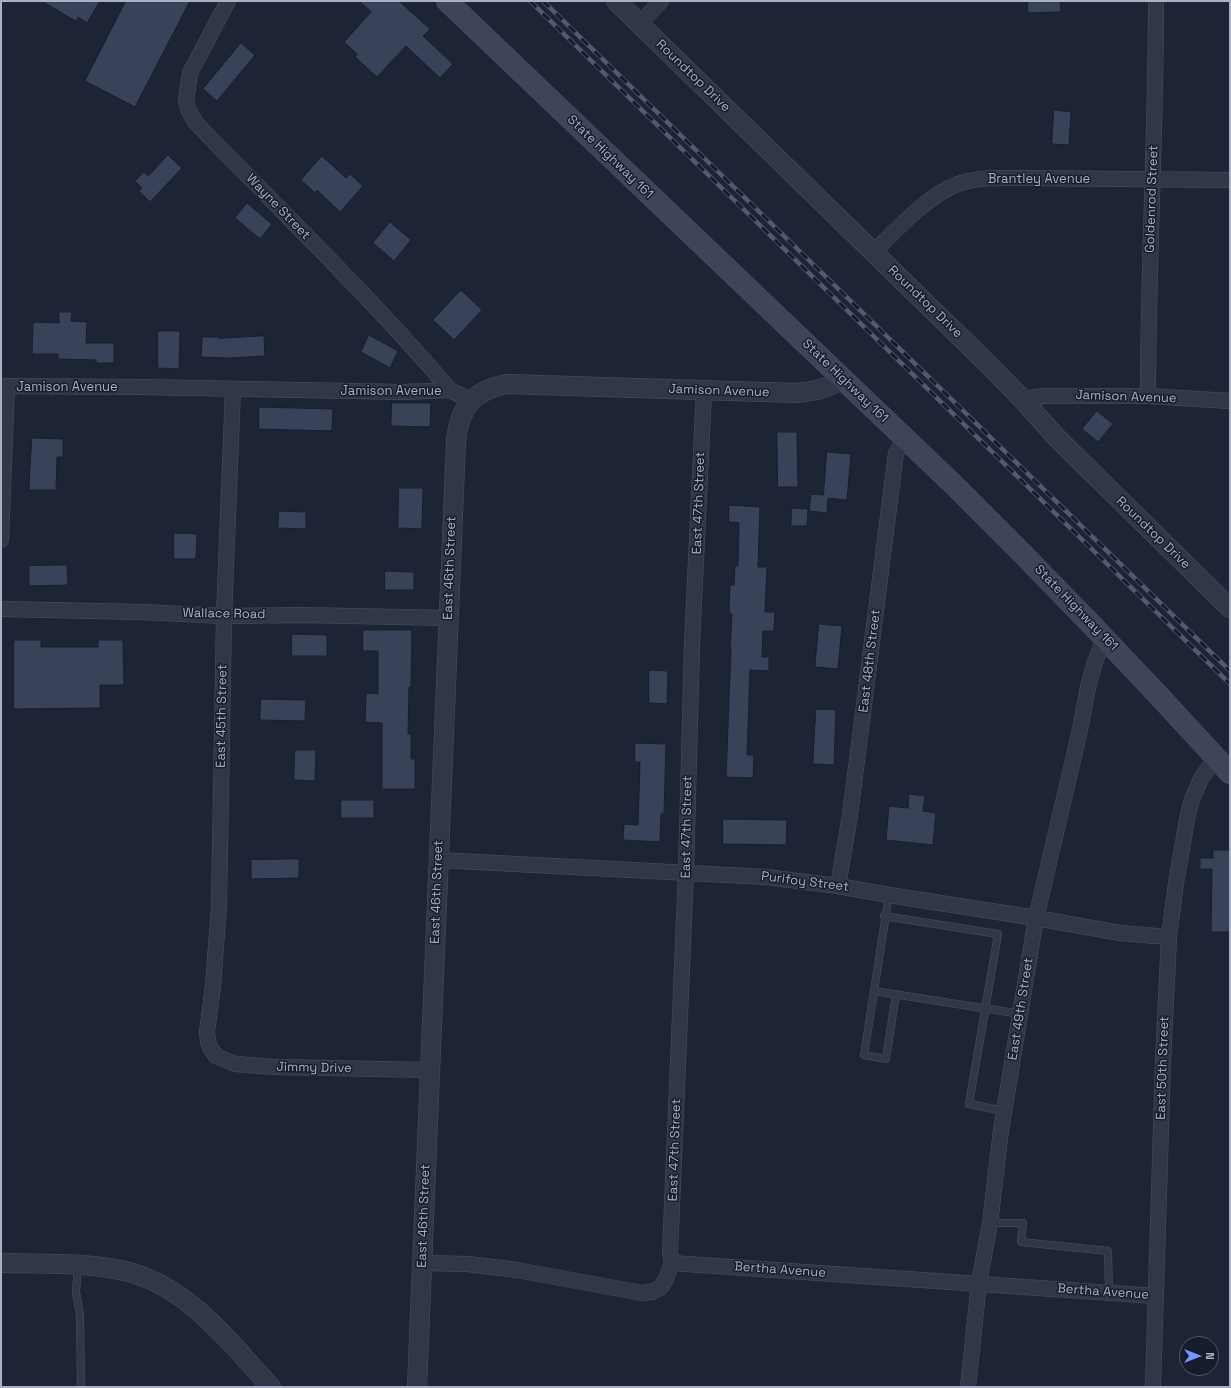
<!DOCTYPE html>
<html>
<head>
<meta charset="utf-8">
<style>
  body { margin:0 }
  #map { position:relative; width:1231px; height:1388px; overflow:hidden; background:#1d2436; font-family:"Space Grotesk",sans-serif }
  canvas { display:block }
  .frame { position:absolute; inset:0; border:2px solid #a9b0c5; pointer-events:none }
  .north { position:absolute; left:1179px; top:1336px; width:40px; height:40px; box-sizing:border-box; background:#161c2b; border:1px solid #515769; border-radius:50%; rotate:90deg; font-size:11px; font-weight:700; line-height:16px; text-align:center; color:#a9b0c5 }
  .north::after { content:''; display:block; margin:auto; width:14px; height:18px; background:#7498ff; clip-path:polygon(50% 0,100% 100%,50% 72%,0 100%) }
</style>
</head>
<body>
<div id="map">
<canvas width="1231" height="1388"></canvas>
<div class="frame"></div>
<div class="north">N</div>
</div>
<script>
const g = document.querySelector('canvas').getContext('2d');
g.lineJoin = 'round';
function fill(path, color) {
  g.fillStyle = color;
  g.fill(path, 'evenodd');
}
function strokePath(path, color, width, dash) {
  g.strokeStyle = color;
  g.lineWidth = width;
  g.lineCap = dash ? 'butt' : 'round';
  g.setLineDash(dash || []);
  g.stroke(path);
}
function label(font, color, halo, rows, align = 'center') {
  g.font = font + ' "Space Grotesk",sans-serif';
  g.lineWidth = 3;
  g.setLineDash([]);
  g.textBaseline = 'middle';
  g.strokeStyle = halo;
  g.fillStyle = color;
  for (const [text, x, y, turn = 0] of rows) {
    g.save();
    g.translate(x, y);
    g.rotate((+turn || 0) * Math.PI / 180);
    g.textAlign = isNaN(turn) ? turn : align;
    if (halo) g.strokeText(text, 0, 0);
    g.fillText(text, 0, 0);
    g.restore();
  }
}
const building = new Path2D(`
  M42 1H100L87 23 78 17 76 21Z
  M126 1H190L135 107 85 81Z
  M359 1H399L430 29 423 36 453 64 440 78 406 46 377 77 355 57 357 54 344 42 371 12Z
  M1028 1H1060L1061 12 1028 13Z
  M241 43 255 55 217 101 203 89Z
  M1054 110 1071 112 1069 145 1052 144Z
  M168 155 182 168 150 202 139 191 142 188 135 181 144 172 148 176Z
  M322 156 346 178 350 174 363 186 340 212 317 190 315 193 301 180Z
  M247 203 272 224 260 239 235 218Z
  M390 222 411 240 394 261 373 243Z
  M461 290 482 310 454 340 433 320Z
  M59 312H72L71 321 87 322 86 343H114V363H96V360L58 359V354H32L33 322 59 323Z
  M158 331H180L179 369 158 368Z
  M369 335 398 351 390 368 361 352Z
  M264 336 265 356 230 358 201 357 202 337H219V338Z
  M392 403H431L430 427 391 426Z
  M259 407 333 409 332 431 259 429Z
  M1097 411 1113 424 1098 442 1082 429Z
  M777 432H797L798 487H778Z
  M32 438 63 439V457H57L56 490H29Z
  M827 452 851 454 847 500 828 498 827 513 809 511 811 494 823 495Z
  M399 488H423L422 529 398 528Z
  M729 505 760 507 758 567H767L765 612H775L774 631H763L762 657H769V671L750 670 747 755H754L753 778 726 777 731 649H730L732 614 729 613 730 585H734L735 566H738L739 523 729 522Z
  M792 508 808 509 807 526H791Z
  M279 511 306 512V529L278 528Z
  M174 533 197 534 196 559H174Z
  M67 565 68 585 29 586V566Z
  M385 571 414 572V590H385Z
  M819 624 842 626 838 669 815 667Z
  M363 630H412L411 687H409L408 734H411V759H415V789H382V723L365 722 366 693 378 694V651H363Z
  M292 634 327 635V656H292Z
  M14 640H41V647H98V640H123L124 685H100V708L14 709Z
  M649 670 668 671 667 704 649 703Z
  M261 699 306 700 305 721 260 720Z
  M816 709 836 710 834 765 813 764Z
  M635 743 666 744 664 814H661L660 842 623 840 624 824 638 825 640 762H635Z
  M295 750H316L315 781 294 780Z
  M909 794 925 796 923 811 936 813 933 845 886 840 889 806 908 808Z
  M341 800H374V818H341Z
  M723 819 787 820 786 845 723 844Z
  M1213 850H1230V932H1211L1212 869H1200V858H1213Z
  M299 859V878L251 879V860Z`);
fill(building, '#384258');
strokePath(building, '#181e2d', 1);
const service = new Path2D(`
  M889 895 864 1055 886 1059 896 994
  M884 916 998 934 969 1104 1004 1111
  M874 991 1021 1014
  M990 1223H1023L1021 1242 1108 1251 1109 1292
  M78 1266 76 1292 80 1315 81 1387`);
const minor = new Path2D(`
  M228 1 190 73 186 101 189 111 196 123C281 211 370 296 450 390
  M639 24 661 1
  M874 252C896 230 928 195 958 184 977 177 999 178 1019 178L1230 180
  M1 386 141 387 403 392 450 390 470 400
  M233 389 224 616 219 906 213 986 207 1032 208 1042 211 1049 216 1056 235 1064 274 1067 430 1070
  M1148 396C1148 265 1156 133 1156 1
  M1022 399 1044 396H1148L1230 401
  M1 540 7 387
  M1 609 142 612 224 616 302 615 448 618
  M438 860 766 877 838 886 889 895 1036 918 1120 933 1169 937
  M838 886 850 815 896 453 905 439
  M422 1263 468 1264 517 1270 642 1293 652 1292 661 1287 666 1279 672 1263 670 1253 686 872 692 645 704 390
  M672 1263 1156 1296
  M968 1387 979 1283 990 1223 1001 1130 1036 918 1080 730 1088 687 1095 662 1104 638
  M1153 1387 1163 1062 1169 937 1176 883 1188 814 1192 799 1202 777 1216 758`);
const tertiary = new Path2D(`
  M616 1 992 368 1022 399 1058 439 1230 608
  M1 1263C38 1264 83 1262 120 1270 186 1283 227 1340 271 1387
  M417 1387 456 442C459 408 473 390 507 384L796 393C816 391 825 389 842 380`);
const secondary = new Path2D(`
  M447 1 955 486C1049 579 1141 675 1230 773`);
strokePath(service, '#4b5162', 8);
strokePath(minor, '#4b5162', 16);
strokePath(tertiary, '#4b5162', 20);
strokePath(secondary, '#4b5162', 22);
strokePath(service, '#303747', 7);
strokePath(minor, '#303747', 15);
strokePath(tertiary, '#303747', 19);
strokePath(secondary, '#3e455a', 21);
const rail = new Path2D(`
  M530 1 1230 684
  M543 1 1230 671`);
strokePath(rail, '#515a6f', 4.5);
strokePath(rail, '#161c2b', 3, [9]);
label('13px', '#a9b0c5', '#161c2b', [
  ["Roundtop Drive",693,76,44],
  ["State Highway 161",610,157,44],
  ["Brantley Avenue",1039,179],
  ["Goldenrod Street",1152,199,-88],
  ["Wayne Street",278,207,46],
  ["Roundtop Drive",925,302,44],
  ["State Highway 161",845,381,44],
  ["Jamison Avenue",67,387],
  ["Jamison Avenue",391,391],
  ["Jamison Avenue",719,391,2],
  ["Jamison Avenue",1126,397,2],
  ["East 47th Street",699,503,-88],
  ["Roundtop Drive",1153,533,44],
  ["East 46th Street",450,568,-88],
  ["State Highway 161",1076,608,46],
  ["Wallace Road",224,614,1],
  ["East 48th Street",870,661,-83],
  ["East 45th Street",222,716,-89],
  ["East 47th Street",687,827,-89],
  ["Purifoy Street",805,882,7],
  ["East 46th Street",437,892,-88],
  ["East 49th Street",1021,1009,-81],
  ["Jimmy Drive",314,1068,1],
  ["East 50th Street",1163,1068,-88],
  ["East 47th Street",675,1150,-88],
  ["East 46th Street",424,1216,-88],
  ["Bertha Avenue",780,1270,4],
  ["Bertha Avenue",1103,1292,4]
]);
</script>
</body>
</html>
